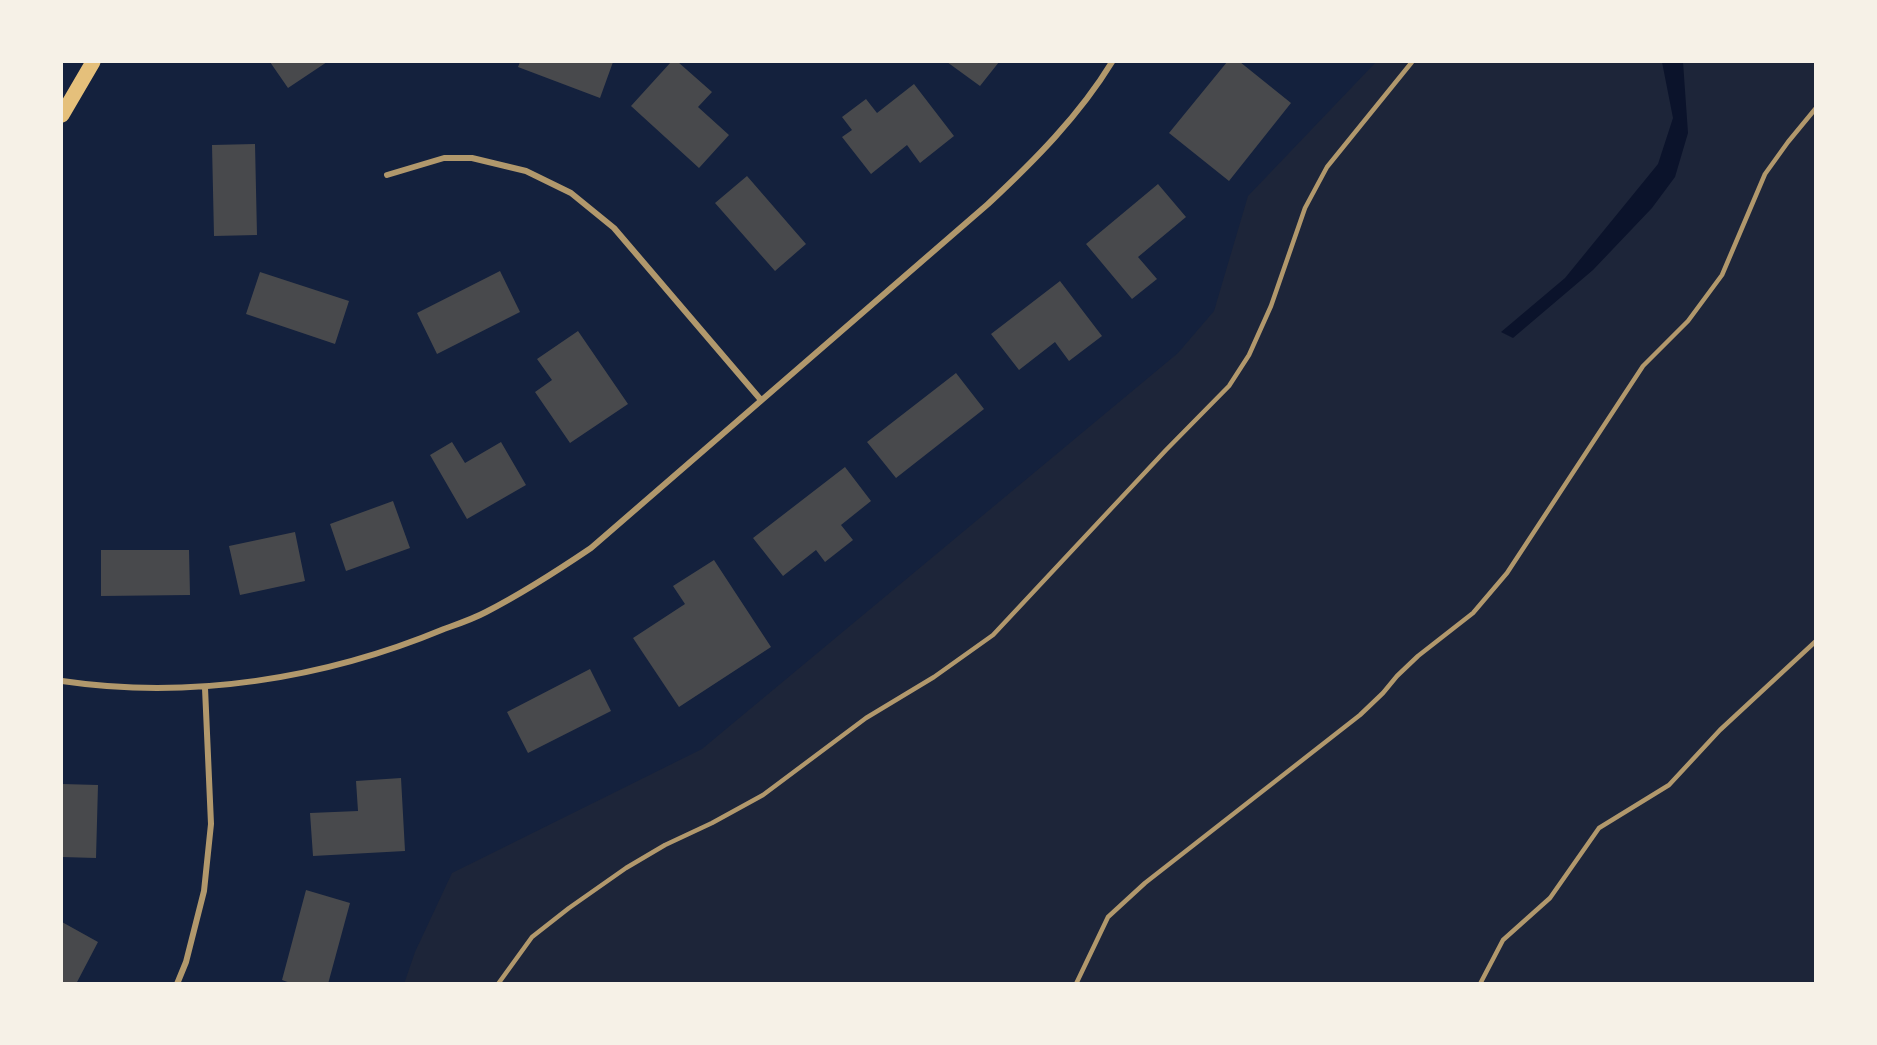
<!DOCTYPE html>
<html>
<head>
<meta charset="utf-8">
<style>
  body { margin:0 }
  #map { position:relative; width:1877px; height:1045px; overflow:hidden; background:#14213d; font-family:Cabin,sans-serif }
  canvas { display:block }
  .frame { position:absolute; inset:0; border:63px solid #f6f1e7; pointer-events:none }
</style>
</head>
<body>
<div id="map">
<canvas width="1877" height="1045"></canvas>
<div class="frame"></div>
</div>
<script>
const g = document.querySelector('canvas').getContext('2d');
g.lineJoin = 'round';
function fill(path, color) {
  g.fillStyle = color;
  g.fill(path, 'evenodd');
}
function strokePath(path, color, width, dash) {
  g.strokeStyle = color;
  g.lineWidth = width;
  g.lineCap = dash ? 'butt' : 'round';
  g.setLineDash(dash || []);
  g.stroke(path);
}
fill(new Path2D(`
  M1376 62H1815V983L404 984 415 952 452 873 702 749 1178 353 1214 311 1248 196Z`), '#1d2539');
fill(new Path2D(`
  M1662 62H1683L1688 133 1675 177 1652 208 1593 270 1513 338 1501 332 1565 278 1658 164 1673 118Z`), '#0b132b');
fill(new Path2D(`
  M270 62H327L288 88Z
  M520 62H613L600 98 518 67Z
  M671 62H678L712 92 698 107 729 135 699 168 631 106Z
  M947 62H999L980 86Z
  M1227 62H1240L1291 103 1229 181 1169 133Z
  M914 84 954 136 920 163 907 145 871 174 842 137 852 130 842 117 866 99 877 113Z
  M255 144 257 235 214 236 212 145Z
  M747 176 806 244 775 271 715 203Z
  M1158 184 1186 217 1138 257 1157 279 1132 299 1086 244Z
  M500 271 520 312 437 354 417 313Z
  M260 272 349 301 335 344 246 314Z
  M1060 281 1102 336 1069 361 1055 342 1019 370 991 334Z
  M578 331 628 404 570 443 535 392 552 380 537 359Z
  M956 373 984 409 896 478 867 442Z
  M452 442 465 463 501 442 526 485 467 519 430 455Z
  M845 467 871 501 841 525 853 540 825 562 816 550 783 576 753 538Z
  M393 501 410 548 346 571 330 524Z
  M295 532 305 581 240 595 229 546Z
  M101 550H189L190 595 101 596Z
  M714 560 771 647 679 707 633 638 685 604 673 586Z
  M590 669 611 711 528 753 507 712Z
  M401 778 405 851 313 856 310 813 358 811 356 781Z
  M62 784 98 785 96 858 62 857Z
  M306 890 350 903 328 984H293L282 980Z
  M62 922 98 942 76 984H62Z`), '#48494c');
strokePath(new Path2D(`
  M498 984 532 937 569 908 626 868 665 845 712 823 763 795 866 718 934 677 993 635 1166 450 1229 386 1249 355 1271 306 1305 208 1327 167 1412 62
  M1076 984 1108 917 1145 883 1360 715 1383 693 1397 676 1418 656 1473 613 1507 573 1643 366 1688 321 1722 275 1765 174 1788 142 1816 108
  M1480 984 1503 940 1550 898 1599 828 1669 785 1720 730 1816 641`), '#b1986c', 4.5);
strokePath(new Path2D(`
  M387 175 444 158H472L526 171 571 193 614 228 761 400
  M62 681C190 700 324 679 444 629 458 624 473 619 486 612 523 593 557 571 591 548L988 204C1034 161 1079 116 1112 62
  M177 984 186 962 204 891 211 824 205 688`), '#b1986c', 6);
strokePath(new Path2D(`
  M62 115 93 62`), '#e5c07b', 15);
</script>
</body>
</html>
